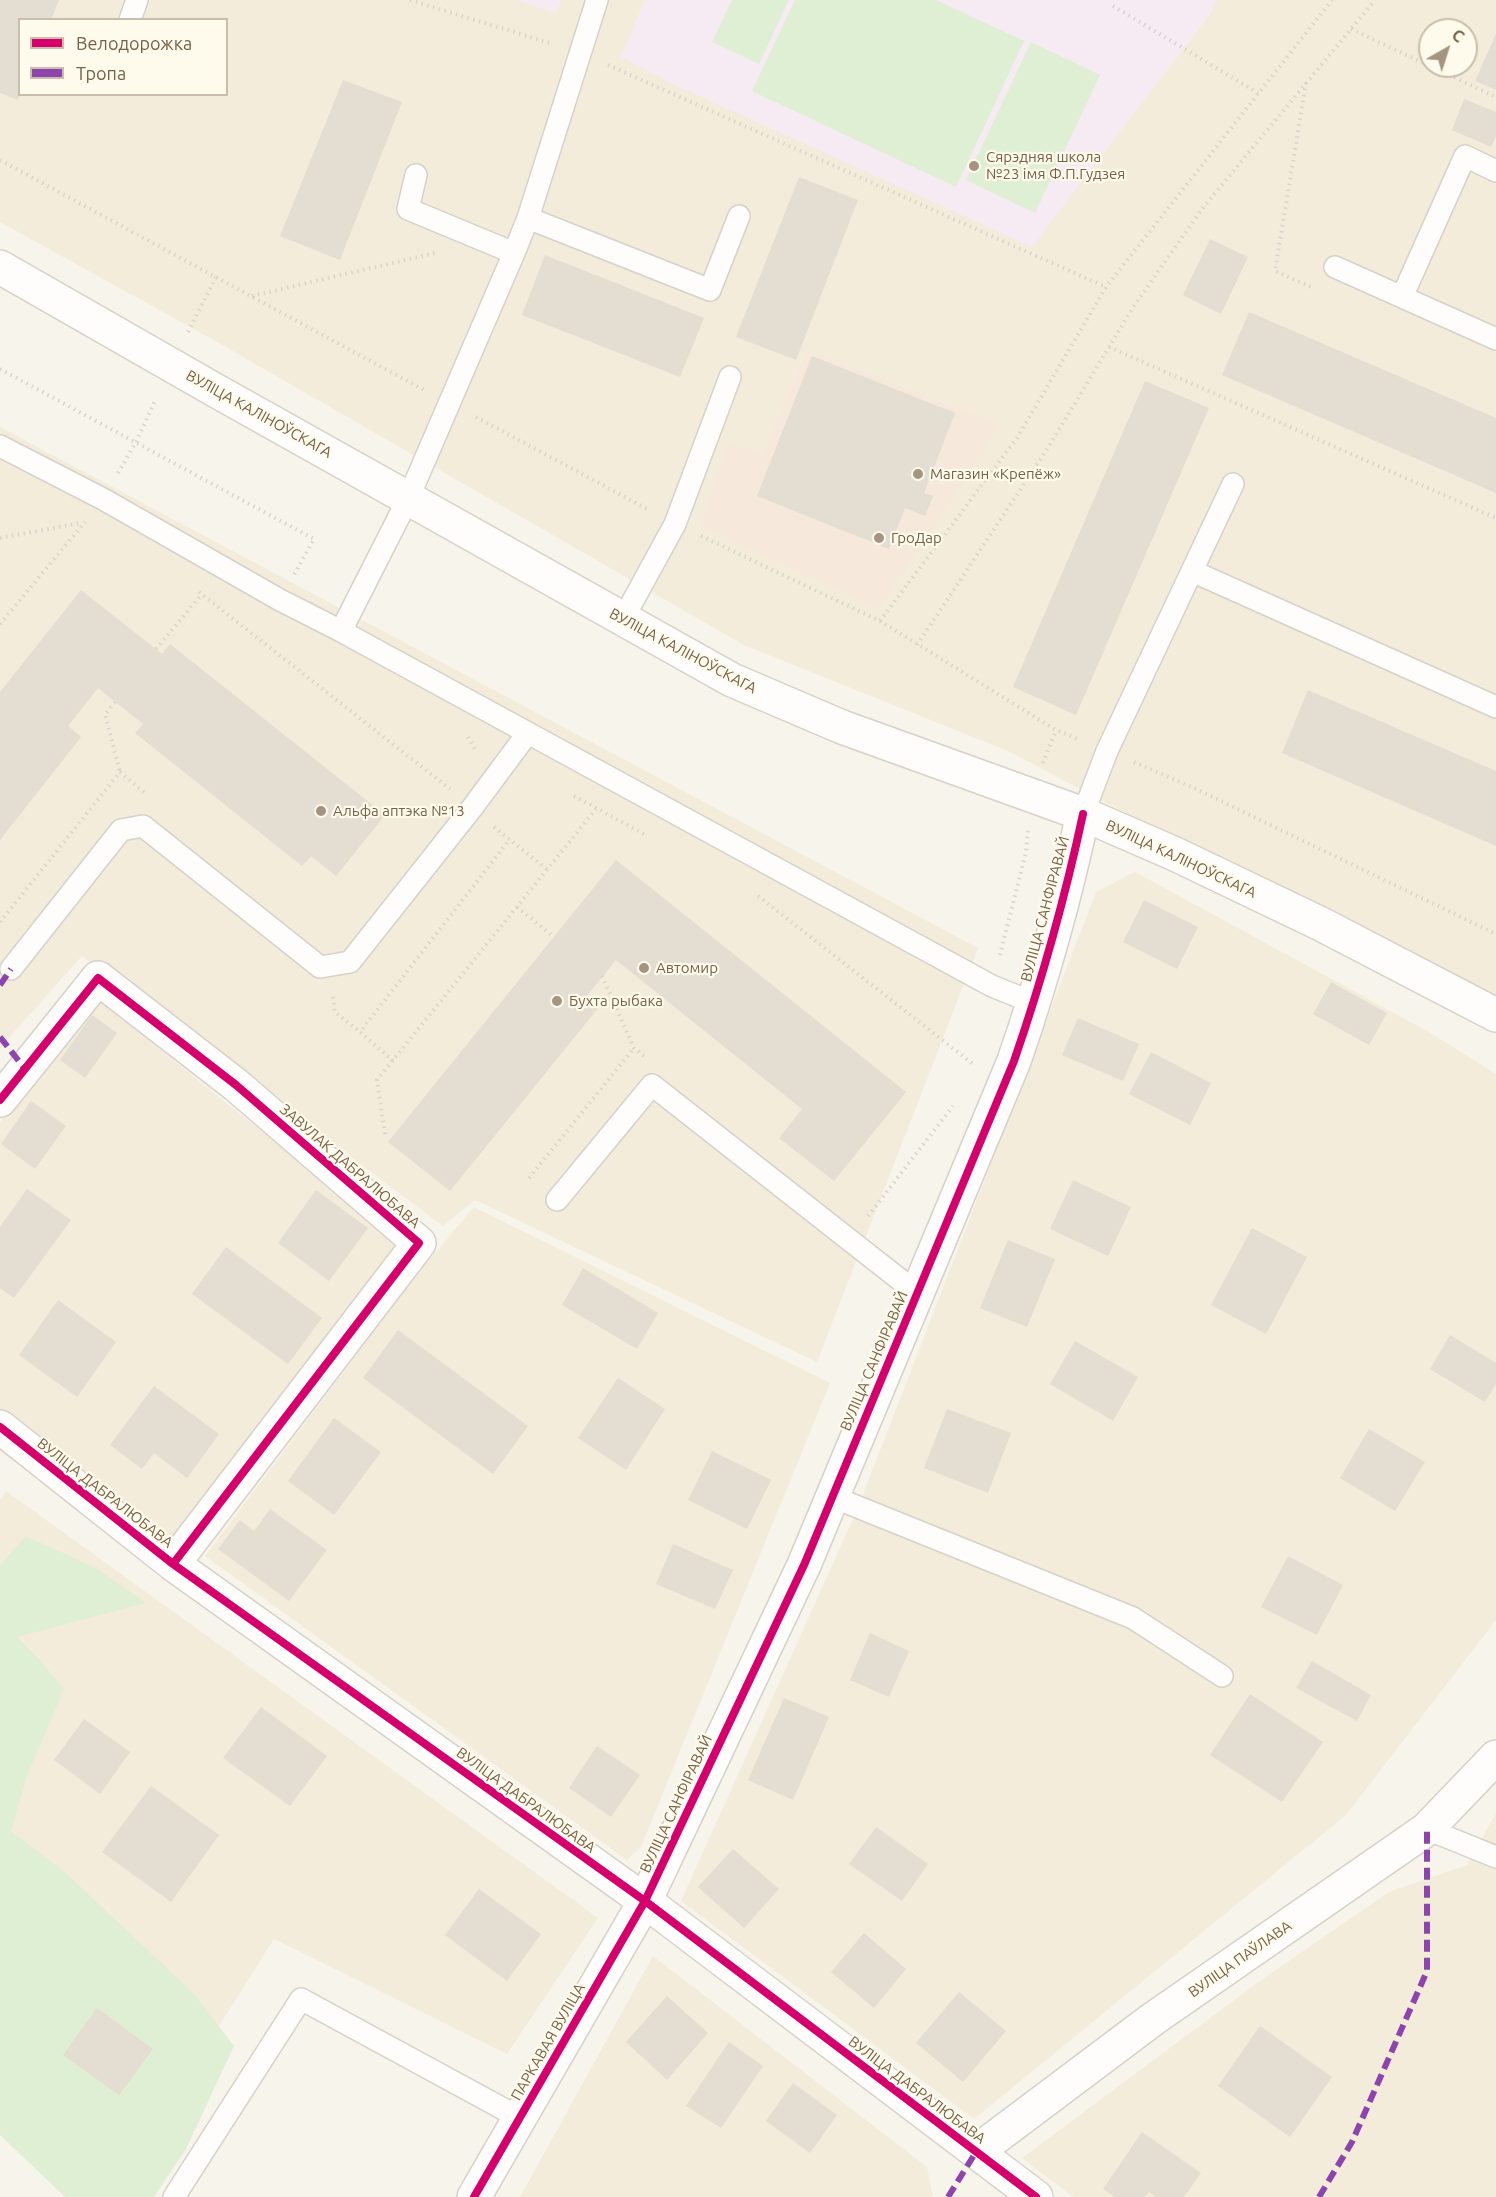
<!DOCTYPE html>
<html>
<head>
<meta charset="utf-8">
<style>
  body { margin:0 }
  #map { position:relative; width:1496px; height:2197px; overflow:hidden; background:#f7f4eb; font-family:Ubuntu,sans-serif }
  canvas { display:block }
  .legend { position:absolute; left:18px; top:18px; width:210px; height:78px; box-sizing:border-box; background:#fffbec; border:2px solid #c9bdab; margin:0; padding:8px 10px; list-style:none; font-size:18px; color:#776149 }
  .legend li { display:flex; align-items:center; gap:12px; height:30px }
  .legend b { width:30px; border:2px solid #c9bdab }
  .north { position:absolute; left:1418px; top:18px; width:60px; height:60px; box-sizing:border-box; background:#fffbec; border:2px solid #c9bdab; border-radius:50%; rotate:39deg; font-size:16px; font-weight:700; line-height:24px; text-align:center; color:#776149 }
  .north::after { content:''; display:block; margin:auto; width:21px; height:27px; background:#a49482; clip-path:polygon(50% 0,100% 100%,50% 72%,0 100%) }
</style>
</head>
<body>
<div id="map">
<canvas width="1496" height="2197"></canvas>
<ul class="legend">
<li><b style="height:8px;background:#d6006c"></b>Велодорожка</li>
<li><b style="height:8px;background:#8e44ad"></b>Тропа</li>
</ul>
<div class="north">С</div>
</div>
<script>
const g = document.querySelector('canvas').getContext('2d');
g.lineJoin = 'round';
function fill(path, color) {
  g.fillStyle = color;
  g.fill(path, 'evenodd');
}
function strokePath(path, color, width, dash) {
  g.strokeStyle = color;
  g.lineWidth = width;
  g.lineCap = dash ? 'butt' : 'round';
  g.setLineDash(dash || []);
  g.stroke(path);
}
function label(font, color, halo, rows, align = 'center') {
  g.font = font + ' Ubuntu,sans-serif';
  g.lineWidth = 4.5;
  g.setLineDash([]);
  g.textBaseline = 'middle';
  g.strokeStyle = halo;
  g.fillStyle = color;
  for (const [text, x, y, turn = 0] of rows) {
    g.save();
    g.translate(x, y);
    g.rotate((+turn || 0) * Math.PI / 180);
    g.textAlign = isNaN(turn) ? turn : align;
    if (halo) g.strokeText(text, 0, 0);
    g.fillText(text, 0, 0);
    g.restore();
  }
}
fill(new Path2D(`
  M0 0H518L556 13 561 0H645L622 57 678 86 1032 246 1209 15 1216 0H1496V1008L1010 752 744 645 210 338 0 222ZM20 20H226V94H20ZM1430 30H1466V66H1430ZM797 370 878 609 762 454Z
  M0 427 978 948 817 1362 475 1200 443 1226 82 956 0 1048Z
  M1135 872 1429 1032 1496 1074V1620L1346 1815 974 2119 681 1901 857 1510 1096 892Z
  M98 1000 400 1242 169 1543 0 1410V1122Z
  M474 1207 830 1383 641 1847 627 1860 205 1556 415 1277Z
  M6 1491 598 1918 507 2054 274 1939 112 2195 0 2005V1500Z
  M1496 1813V2197H1073L1022 2158 1264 1978 1389 1892 1467 1865Z
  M653 1956 927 2167 933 2197H520Z`), '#f3ecdb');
fill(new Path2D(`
  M809 351 1000 425 879 609 700 526 728 443 762 454 797 370Z`), '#f6e8db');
fill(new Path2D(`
  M518 0H561L556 13Z
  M645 0H1216L1209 14 1032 247 678 86 621 57Z`), '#f6eaf3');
fill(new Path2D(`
  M732 0H789L759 64 712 42Z
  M795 0H936L1024 41 956 187 752 91Z
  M1031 42 1100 75 1035 213 966 180Z
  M26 1536 98 1569 146 1603 17 1637 38 1658 64 1689 27 1776 11 1831 66 1873 194 1994 234 2046 186 2149 154 2197H65L0 2135V1565Z`), '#dfefd4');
fill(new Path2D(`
  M0 0H59L51 20H20V95L17 100 0 93Z
  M1496 34V90L1475 81Z
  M343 80 402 102 340 260 280 236Z
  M1464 99 1496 112V136L1491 147 1452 130Z
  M799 177 858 200 796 360 736 337Z
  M1210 239 1248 257 1221 314 1183 295Z
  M545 255 704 318 680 377 522 315Z
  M1249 312 1496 418V493L1222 375Z
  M812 356 955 413 924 493 933 496 925 516 905 508 889 549 757 496Z
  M1145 381 1209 408 1076 715 1013 687Z
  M81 590 162 654 170 644 385 815 336 876 311 856 302 866 135 733 143 724 98 688 68 726 81 737 0 840V692Z
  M1308 690 1496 771V846L1282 753Z
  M616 860 906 1092 834 1181 779 1138 802 1109 616 960 586 997 599 1007 450 1191 388 1142Z
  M1144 900 1198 927 1177 969 1123 942Z
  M1331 982 1387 1013 1369 1045 1313 1014Z
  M92 1015 117 1033 85 1078 60 1060Z
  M1078 1018 1139 1044 1123 1081 1062 1055Z
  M1151 1052 1211 1083 1190 1125 1129 1094Z
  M31 1101 66 1126 35 1169 1 1144Z
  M1073 1180 1131 1207 1108 1256 1050 1229Z
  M27 1189 71 1220 14 1298 0 1288V1227Z
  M316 1190 368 1228 329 1281 278 1243Z
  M1252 1228 1307 1257 1266 1334 1211 1305Z
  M1008 1240 1055 1259 1027 1327 980 1308Z
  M226 1247 322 1318 288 1364 192 1294Z
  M583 1268 658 1313 637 1349 562 1305Z
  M58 1300 116 1342 77 1397 19 1355Z
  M398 1330 528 1426 493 1474 363 1378Z
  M1450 1335 1496 1363V1384L1485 1402 1430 1369Z
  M1075 1341 1138 1377 1113 1421 1050 1384Z
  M618 1378 665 1409 626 1470 578 1438Z
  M154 1386 219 1434 187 1478 154 1453 142 1469 110 1445Z
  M947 1409 1011 1433 988 1493 924 1468Z
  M334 1418 381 1452 334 1515 288 1481Z
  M1369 1429 1425 1462 1395 1511 1340 1478Z
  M712 1451 771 1480 747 1529 688 1500Z
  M270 1509 327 1550 289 1601 218 1549 240 1520 254 1531Z
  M673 1544 733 1570 715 1609 656 1584Z
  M1288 1556 1343 1585 1317 1635 1261 1607Z
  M870 1633 909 1651 889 1697 850 1680Z
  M1312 1661 1371 1695 1357 1721 1296 1688Z
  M1250 1694 1323 1742 1282 1802 1210 1755Z
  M784 1698 829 1717 793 1800 748 1780Z
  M261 1707 327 1756 290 1806 223 1758Z
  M84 1719 130 1752 100 1794 54 1760Z
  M597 1746 640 1775 611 1817 569 1788Z
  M151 1786 219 1835 171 1902 102 1852Z
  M876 1827 928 1864 902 1901 849 1864Z
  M733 1849 779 1889 744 1928 698 1887Z
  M479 1889 541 1934 507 1981 445 1935Z
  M864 1933 906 1969 874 2008 831 1972Z
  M959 1992 1006 2031 963 2082 916 2043Z
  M667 1996 708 2033 667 2080 626 2042Z
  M97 2008 153 2049 119 2095 63 2055Z
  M1260 2026 1332 2077 1290 2137 1218 2086Z
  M729 2042 763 2066 721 2128 686 2106Z
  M793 2083 837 2115 810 2153 766 2121Z
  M1142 2132 1201 2173 1184 2197H1156L1149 2192 1145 2197H1115L1103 2189Z`), '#e4ddd1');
const service = new Path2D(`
  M130 20 137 0
  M416 175 408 209 514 253
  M528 218 710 290 739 216
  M1335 267 1496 339
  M1402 297 1465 156 1496 171
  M0 446 103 499 280 600 341 631 992 986 1034 1003
  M1192 571 1496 707
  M623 619 675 524 730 377
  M341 631 408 499 514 253 528 218 597 0
  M1083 814 1107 751 1233 484
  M11 969 121 830 143 826 320 967 350 962 472 808 527 734
  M557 1200 652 1085 917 1293
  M833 1497 1133 1618 1222 1676
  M1427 1829 1496 1857
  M174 2197 301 1999 520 2118`);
const minor = new Path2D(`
  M0 1100 98 978 236 1085 419 1243 173 1564
  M0 1427 173 1564 645 1901 1036 2197
  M976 2152 1153 2019 1427 1829 1496 1757
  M474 2197 645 1901 804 1565 1014 1061C1042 980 1065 898 1083 814`);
const secondary = new Path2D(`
  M0 267 213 389 732 680 842 727 1083 814 1175 854 1321 924 1496 1015`);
strokePath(service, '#d6d1c9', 24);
strokePath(minor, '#d6d1c9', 36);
strokePath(secondary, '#d7d1c8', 36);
strokePath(new Path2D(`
  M410 0 553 44
  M1113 6 1258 93
  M1351 29 1496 97
  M608 65 1106 287
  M1306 83 1275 271 1311 287
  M0 160 424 390
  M252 296 435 253
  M188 332 216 277
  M1109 347 1496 518
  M0 369 314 539 294 575
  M476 417 649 510
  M118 473 136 442 156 399
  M701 536 880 621 1056 730 1080 740
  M0 538 81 523
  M199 592 450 789
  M880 621 1017 438 1106 287 1332 0
  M0 624 85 522
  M917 645 1046 451 1134 306 1202 209 1375 0
  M156 649 202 594
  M115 702 105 714 120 772
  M468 737 476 751
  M1134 762 1194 788 1496 934
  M1043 763 1056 730
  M574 796 644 834
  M494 827 548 870
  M758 896 973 1064
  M517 907 554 937
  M0 922 120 772 147 795
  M1000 955 1026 852 1028 831
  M602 976 634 1048 645 1057
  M333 997 335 1012 360 1032
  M393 1061 360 1032 510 839
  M385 1134 377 1080 596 809
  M529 1178 634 1048
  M868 1216 953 1106`), '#dad4cd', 4, [1.5, 4.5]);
strokePath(service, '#fefdfc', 21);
strokePath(minor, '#fefdfc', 33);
strokePath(secondary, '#fefdfc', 33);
strokePath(new Path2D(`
  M0 985 11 969
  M0 1037 25 1069
  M948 2197 976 2152
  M1319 2197 1352 2142 1427 1971V1829`), '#8e44ad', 6, [12, 6]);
strokePath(new Path2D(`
  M0 1100 98 978 236 1085 419 1243 173 1564
  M0 1427 173 1564 645 1901 1036 2197
  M474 2197 645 1901 804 1565 1014 1061C1042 980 1065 898 1083 814`), '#d6006c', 8);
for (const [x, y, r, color] of [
  [974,166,6,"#a49482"],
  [918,474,6,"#a49482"],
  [879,538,6,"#a49482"],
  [321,811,6,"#a49482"],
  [644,968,6,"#a49482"],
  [557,1001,6,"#a49482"]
]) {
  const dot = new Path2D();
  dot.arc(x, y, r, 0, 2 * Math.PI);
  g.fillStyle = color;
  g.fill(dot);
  strokePath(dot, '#fffbec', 2);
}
label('15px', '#776149', '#fffbec', [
  ["Сярэдняя школа",986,157],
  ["№23 імя Ф.П.Гудзея",986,174],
  ["Магазин «Крепёж»",930,474],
  ["ГроДар",891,538],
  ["Альфа аптэка №13",333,811],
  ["Автомир",656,968],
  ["Бухта рыбака",569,1001]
], 'left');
label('15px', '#776149', '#fffbec', [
  ["ВУЛІЦА КАЛІНОЎСКАГА",259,414,29],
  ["ВУЛІЦА КАЛІНОЎСКАГА",683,651,28],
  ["ВУЛІЦА КАЛІНОЎСКАГА",1181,859,25],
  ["ВУЛІЦА САНФІРАВАЙ",1045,909,-75],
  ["ЗАВУЛАК ДАБРАЛЮБАВА",350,1166,41],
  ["ВУЛІЦА САНФІРАВАЙ",874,1361,-67],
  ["ВУЛІЦА ДАБРАЛЮБАВА",105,1493,38],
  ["ВУЛІЦА ДАБРАЛЮБАВА",526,1800,36],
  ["ВУЛІЦА САНФІРАВАЙ",676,1804,-65],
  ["ВУЛІЦА ПАЎЛАВА",1240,1959,-35],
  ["ПАРКАВАЯ ВУЛІЦА",548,2042,-60],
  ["ВУЛІЦА ДАБРАЛЮБАВА",917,2090,37]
]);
</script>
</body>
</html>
